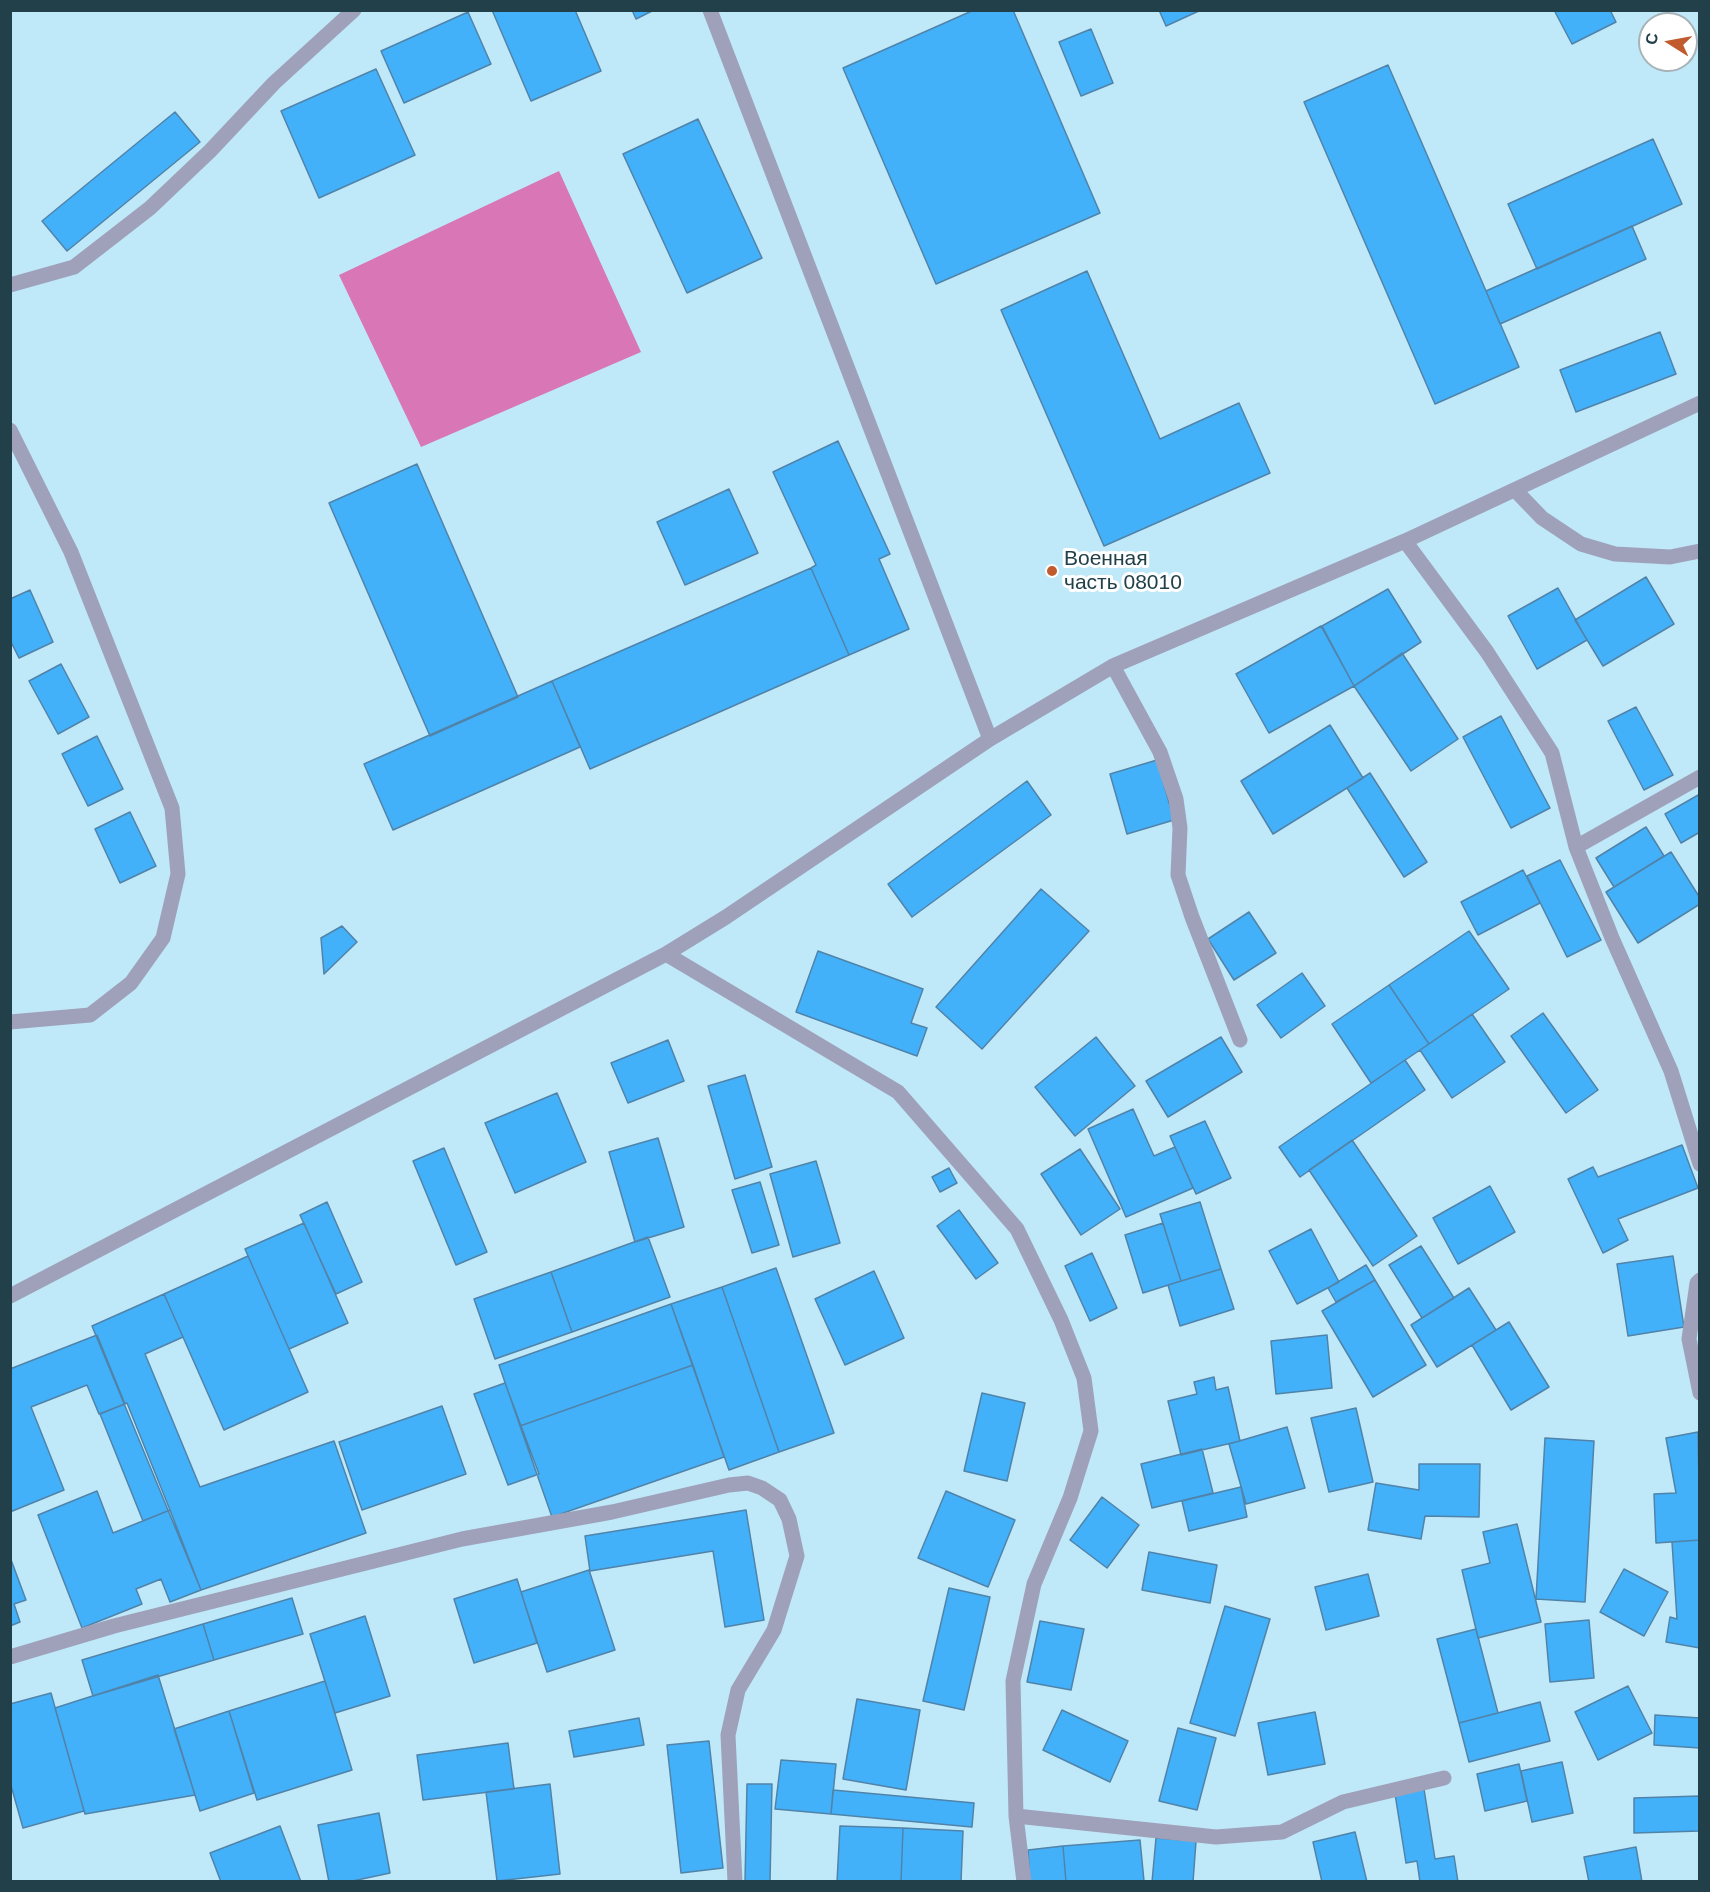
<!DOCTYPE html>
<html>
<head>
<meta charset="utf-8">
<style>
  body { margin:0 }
  #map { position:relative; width:1710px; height:1892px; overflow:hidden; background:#bfe9f8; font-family:Helvetica,sans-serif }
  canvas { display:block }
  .frame { position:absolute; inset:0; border:12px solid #22404a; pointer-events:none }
  .north { position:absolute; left:1638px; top:12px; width:60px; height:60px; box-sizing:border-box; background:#fff; border:2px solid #a7b3b7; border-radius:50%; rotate:281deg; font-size:16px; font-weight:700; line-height:24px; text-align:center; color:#22404a }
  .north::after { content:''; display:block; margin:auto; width:21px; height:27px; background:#c15b2f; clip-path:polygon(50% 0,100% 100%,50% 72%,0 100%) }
</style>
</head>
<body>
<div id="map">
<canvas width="1710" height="1892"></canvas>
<div class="frame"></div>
<div class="north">С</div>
</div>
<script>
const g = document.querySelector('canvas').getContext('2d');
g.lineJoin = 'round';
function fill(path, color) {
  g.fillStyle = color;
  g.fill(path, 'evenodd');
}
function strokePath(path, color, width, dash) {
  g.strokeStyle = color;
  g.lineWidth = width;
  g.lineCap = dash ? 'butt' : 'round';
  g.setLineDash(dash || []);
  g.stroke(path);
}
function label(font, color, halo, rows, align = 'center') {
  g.font = font + ' Helvetica,sans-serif';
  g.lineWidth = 6;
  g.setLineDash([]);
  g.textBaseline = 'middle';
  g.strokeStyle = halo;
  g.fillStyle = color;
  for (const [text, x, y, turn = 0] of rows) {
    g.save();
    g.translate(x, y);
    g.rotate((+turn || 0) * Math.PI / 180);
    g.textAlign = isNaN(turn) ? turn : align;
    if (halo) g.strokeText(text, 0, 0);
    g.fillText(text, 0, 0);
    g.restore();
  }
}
fill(new Path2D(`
  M559 171 641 352 421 447 339 275Z`), '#d876b6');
const building = new Path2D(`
  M492 10H575L601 71 531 101Z
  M632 10H654L636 19Z
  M974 10H1013L1100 213 936 284 843 68Z
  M1159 10H1201L1166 26Z
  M1554 10H1610L1616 22 1572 44Z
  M468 12 491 64 404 103 381 51Z
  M1091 29 1113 83 1081 96 1059 42Z
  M1388 65 1519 367 1435 404 1304 102Z
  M376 69 415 155 319 198 281 111Z
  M175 112 200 142 67 251 42 221Z
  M698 119 762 258 687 293 623 154Z
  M1653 139 1682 204 1537 269 1508 204Z
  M1632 226 1646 259 1500 324 1486 291Z
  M1087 271 1160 439 1239 403 1270 473 1104 546 1001 310Z
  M1660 332 1676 374 1576 412 1560 370Z
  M838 441 890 554 879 559 909 629 849 655 811 568 816 565 773 472Z
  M417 464 518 697 430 736 329 503Z
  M729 489 758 553 685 585 657 522Z
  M811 568 849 655 590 769 552 681Z
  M1646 577 1674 624 1603 666 1575 620Z
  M1558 588 1587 640 1537 669 1508 616Z
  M1388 589 1421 642 1354 686 1322 626Z
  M30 590 53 642 19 658 10 640V599Z
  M1321 626 1354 686 1269 733 1236 674Z
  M1402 653 1458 739 1411 771 1354 686Z
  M61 664 89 717 58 734 29 681Z
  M552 681 580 747 393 830 364 764Z
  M1636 707 1673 775 1644 790 1608 721Z
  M1501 716 1550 808 1511 828 1463 737Z
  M1330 725 1363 778 1273 834 1241 781Z
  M97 736 123 789 88 806 62 754Z
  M1157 760 1174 820 1127 834 1110 774Z
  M1370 773 1427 862 1404 877 1347 788Z
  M1027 781 1051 815 912 917 888 884Z
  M1700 794V832L1681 843 1665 814Z
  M130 812 156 866 120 883 95 829Z
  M1646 827 1664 856 1614 887 1596 858Z
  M1671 852 1700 898V904L1638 943 1606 892Z
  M1560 860 1601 940 1567 957 1527 876Z
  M1523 870 1540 903 1478 935 1461 902Z
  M1041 889 1089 931 982 1049 936 1007Z
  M1249 912 1276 953 1234 980 1208 939Z
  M342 926 357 942 324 974 321 938Z
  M1469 931 1509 989 1429 1044 1389 985Z
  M818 951 923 989 911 1023 927 1028 917 1056 796 1012Z
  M1302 973 1325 1006 1281 1038 1257 1005Z
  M1389 985 1429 1044 1371 1083 1332 1024Z
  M1543 1013 1598 1090 1566 1113 1511 1036Z
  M1472 1014 1505 1062 1452 1098 1420 1050Z
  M1096 1037 1135 1086 1075 1136 1035 1087Z
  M1221 1037 1242 1072 1168 1117 1146 1081Z
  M668 1040 684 1081 628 1103 611 1063Z
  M1405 1060 1425 1090 1300 1177 1279 1147Z
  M745 1075 772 1167 735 1179 708 1086Z
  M557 1093 586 1162 515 1193 485 1123Z
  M1133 1109 1154 1156 1175 1147 1193 1188 1126 1217 1088 1129Z
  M1205 1121 1231 1178 1196 1194 1170 1136Z
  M658 1138 684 1227 635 1242 609 1152Z
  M1352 1140 1417 1236 1373 1266 1309 1170Z
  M1682 1145 1698 1188 1618 1219 1628 1240 1603 1253 1568 1179 1593 1167 1598 1177Z
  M444 1148 487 1252 456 1265 413 1161Z
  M1080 1149 1120 1209 1081 1235 1041 1174Z
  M816 1161 840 1243 793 1257 770 1174Z
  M949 1168 957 1183 940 1192 932 1177Z
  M760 1182 779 1245 752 1253 732 1190Z
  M1490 1186 1515 1232 1458 1264 1433 1218Z
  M327 1202 362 1282 336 1294 300 1215Z
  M1200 1202 1221 1269 1181 1281 1160 1214Z
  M959 1210 998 1263 976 1279 937 1226Z
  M304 1223 348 1323 289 1349 245 1249Z
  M1163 1223 1181 1281 1143 1293 1125 1235Z
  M1311 1229 1339 1282 1297 1304 1269 1251Z
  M648 1237 670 1297 572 1332 551 1272Z
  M1421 1246 1454 1298 1422 1318 1389 1265Z
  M1092 1253 1117 1308 1090 1321 1065 1266Z
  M248 1256 308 1392 224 1430 164 1294Z
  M1673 1256 1684 1327 1628 1336 1617 1264Z
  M1366 1265 1375 1280 1336 1302 1328 1288Z
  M776 1268 834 1433 779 1452 722 1287Z
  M1221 1269 1234 1309 1180 1326 1168 1285Z
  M874 1271 904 1338 845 1365 815 1299Z
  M551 1272 572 1332 495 1359 474 1299Z
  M1375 1280 1426 1365 1373 1397 1322 1311Z
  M722 1287 779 1452 729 1470 671 1304Z
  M1469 1288 1496 1330 1437 1367 1411 1325Z
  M164 1294 183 1337 145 1354 200 1487 334 1441 366 1533 201 1590 92 1326Z
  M671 1304 693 1365 520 1426 499 1365Z
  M1509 1322 1549 1387 1511 1410 1472 1345Z
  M97 1335 125 1404 99 1414 87 1385 31 1407 64 1490 10 1512V1369Z
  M1327 1335 1332 1388 1276 1394 1271 1341Z
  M693 1365 724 1457 552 1517 520 1426Z
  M1214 1377 1216 1390 1228 1387 1240 1441 1181 1455 1168 1401 1197 1394 1194 1382Z
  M505 1383 539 1474 508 1485 474 1394Z
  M982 1393 1025 1403 1007 1481 964 1471Z
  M127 1403 170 1510 143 1521 100 1414Z
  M442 1406 466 1474 362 1510 339 1442Z
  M1356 1408 1373 1482 1329 1492 1311 1418Z
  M1287 1427 1305 1488 1246 1504 1229 1444Z
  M1698 1432 1700 1540 1656 1543 1654 1494 1676 1493 1666 1438Z
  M1545 1438 1594 1441 1585 1602 1536 1599Z
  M1202 1449 1213 1493 1152 1508 1141 1464Z
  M1419 1464H1480L1479 1517 1425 1516 1421 1539 1368 1530 1376 1483 1419 1490Z
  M1241 1487 1247 1517 1189 1531 1182 1501Z
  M97 1491 113 1533 170 1510 201 1590 170 1602 161 1579 136 1589 142 1604 82 1628 38 1515Z
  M946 1491 1015 1520 988 1587 918 1558Z
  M1102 1497 1139 1525 1107 1568 1070 1540Z
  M746 1510 764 1620 725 1627 713 1551 590 1571 585 1536Z
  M1517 1524 1541 1622 1478 1638 1462 1570 1490 1563 1483 1532Z
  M1700 1540V1648L1666 1642 1670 1617 1677 1619 1672 1542Z
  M1149 1552 1217 1565 1210 1603 1142 1590Z
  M10 1557 26 1600 14 1604 20 1622 10 1626Z
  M1624 1569 1668 1592 1644 1636 1600 1612Z
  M589 1570 615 1650 547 1672 521 1592Z
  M1368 1574 1379 1616 1326 1630 1315 1587Z
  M517 1579 537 1643 474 1663 454 1599Z
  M949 1588 990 1597 964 1710 923 1701Z
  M292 1598 303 1634 214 1660 203 1624Z
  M1225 1606 1270 1619 1235 1736 1190 1723Z
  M365 1616 390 1696 335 1713 310 1634Z
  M1589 1620 1594 1678 1550 1682 1545 1624Z
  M1040 1621 1084 1629 1071 1690 1027 1682Z
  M203 1624 214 1660 93 1696 82 1660Z
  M1476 1629 1498 1713 1459 1723 1437 1639Z
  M158 1675 195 1795 85 1814 55 1708Z
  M325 1681 352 1770 257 1800 229 1711Z
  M1628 1686 1652 1733 1598 1760 1575 1712Z
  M51 1693 84 1811 23 1828 10 1782V1704Z
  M857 1699 920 1710 906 1790 843 1779Z
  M1540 1702 1550 1741 1469 1762 1459 1723Z
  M1062 1710 1128 1741 1110 1782 1043 1750Z
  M229 1711 254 1793 200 1811 174 1729Z
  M1315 1712 1325 1764 1268 1775 1258 1723Z
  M1655 1715 1700 1718V1748L1654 1745Z
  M639 1718 644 1745 574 1757 569 1731Z
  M1178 1728 1216 1738 1197 1810 1159 1801Z
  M709 1741 723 1868 681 1873 667 1745Z
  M508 1743 514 1789 423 1800 417 1755Z
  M781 1760 836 1764 831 1814 775 1809Z
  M1562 1762 1573 1813 1532 1822 1521 1771Z
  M1519 1764 1527 1801 1485 1811 1477 1774Z
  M550 1784 560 1874 497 1881 486 1792Z
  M747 1784H772L770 1882H745Z
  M1424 1789 1435 1859 1454 1856 1458 1882H1420L1417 1861 1406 1863 1395 1794Z
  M833 1790 974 1803 972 1827 831 1814Z
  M1700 1796V1831L1634 1833V1798Z
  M379 1813 390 1873 348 1882H329L318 1825Z
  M280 1826 301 1882H221L210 1853Z
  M840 1826 903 1828 901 1882H837Z
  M903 1828 963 1831 961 1882H901Z
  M1355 1832 1367 1882H1322L1313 1842Z
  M1156 1838 1196 1841 1193 1882H1152Z
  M1140 1840 1144 1881 1066 1882 1063 1846Z
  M1063 1846 1066 1882H1030L1028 1850Z
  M1636 1847 1642 1882H1589L1584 1857Z`);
fill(building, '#43b1fa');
strokePath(building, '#5083a9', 1.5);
strokePath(new Path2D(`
  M710 10 990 739
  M10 285 74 267 150 208 210 151 274 83 354 10
  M10 430 71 552 172 808 178 874 163 938 131 983 90 1015 10 1022
  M1515 490 1542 518 1581 544 1615 554 1670 557 1700 551
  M1405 541 1487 652 1552 753 1576 847 1612 938 1671 1071 1700 1164
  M1113 666 1160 752 1176 799 1180 828 1178 875 1192 917 1240 1040
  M1576 847 1700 777
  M666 954 898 1092 1017 1229 1061 1320 1084 1378 1091 1431 1070 1498 1034 1584 1013 1681 1016 1816 1024 1882
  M1700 1280 1697 1283 1689 1339 1700 1393
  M10 1296 666 954 726 917 990 739 1113 666 1405 541 1700 403
  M10 1657 114 1626 462 1539 612 1512 729 1485 748 1483 762 1488 780 1500 789 1519 797 1556 774 1630 738 1690 728 1735 735 1882
  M1016 1816 1216 1837 1282 1832 1343 1802 1444 1778`), '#9fa1ba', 15);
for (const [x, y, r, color] of [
  [1052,571,6,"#c15b2f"]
]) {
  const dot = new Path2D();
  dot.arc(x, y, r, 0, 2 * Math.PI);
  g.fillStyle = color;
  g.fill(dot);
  strokePath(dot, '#fff', 2);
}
label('21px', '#22404a', '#fff', [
  ["Военная",1064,559],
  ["часть 08010",1064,583]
], 'left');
</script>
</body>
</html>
